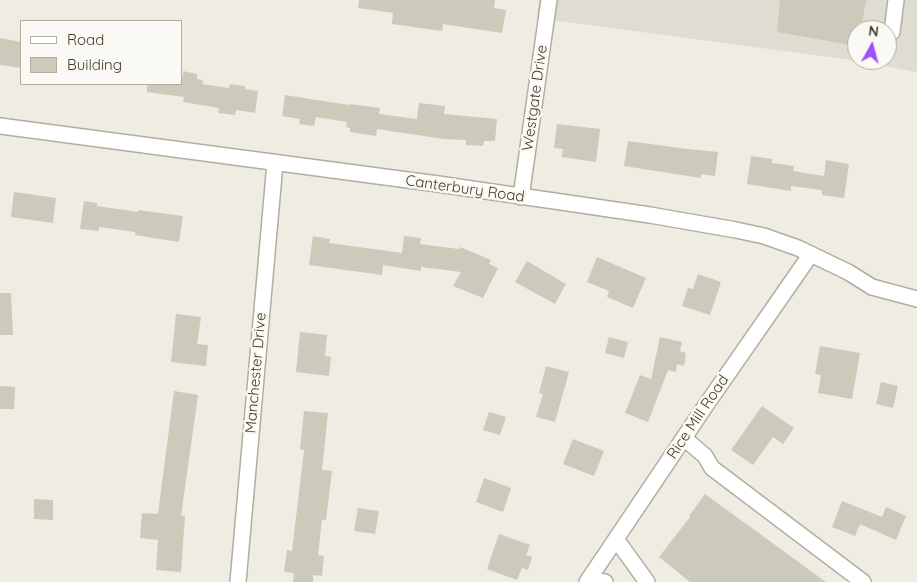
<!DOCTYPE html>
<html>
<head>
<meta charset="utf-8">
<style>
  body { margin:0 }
  #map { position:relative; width:917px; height:582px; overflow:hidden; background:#efece4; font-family:Quicksand,sans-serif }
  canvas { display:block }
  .legend { position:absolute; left:20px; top:20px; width:162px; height:65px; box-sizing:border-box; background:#faf9f5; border:1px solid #b1afa0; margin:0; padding:6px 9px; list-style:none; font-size:15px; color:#434021 }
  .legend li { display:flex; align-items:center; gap:10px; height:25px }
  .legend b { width:25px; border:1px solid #b1afa0 }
  .north { position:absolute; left:847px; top:20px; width:50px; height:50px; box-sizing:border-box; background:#faf9f5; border:1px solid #b1afa0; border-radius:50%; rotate:7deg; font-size:14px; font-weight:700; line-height:20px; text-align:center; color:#434021 }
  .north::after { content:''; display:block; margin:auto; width:18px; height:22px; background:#9d51ff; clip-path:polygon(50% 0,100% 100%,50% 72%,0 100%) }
</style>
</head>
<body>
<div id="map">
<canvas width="917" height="582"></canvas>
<ul class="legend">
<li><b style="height:6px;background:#fff"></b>Road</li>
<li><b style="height:14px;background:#cdc9bb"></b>Building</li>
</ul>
<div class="north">N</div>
</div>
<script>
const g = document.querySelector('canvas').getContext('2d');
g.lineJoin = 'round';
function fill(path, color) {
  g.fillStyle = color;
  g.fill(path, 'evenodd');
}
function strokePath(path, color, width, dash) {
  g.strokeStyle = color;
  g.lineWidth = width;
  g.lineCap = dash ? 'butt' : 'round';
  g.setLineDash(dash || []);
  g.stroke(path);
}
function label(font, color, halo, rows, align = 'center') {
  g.font = font + ' Quicksand,sans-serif';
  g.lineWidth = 5;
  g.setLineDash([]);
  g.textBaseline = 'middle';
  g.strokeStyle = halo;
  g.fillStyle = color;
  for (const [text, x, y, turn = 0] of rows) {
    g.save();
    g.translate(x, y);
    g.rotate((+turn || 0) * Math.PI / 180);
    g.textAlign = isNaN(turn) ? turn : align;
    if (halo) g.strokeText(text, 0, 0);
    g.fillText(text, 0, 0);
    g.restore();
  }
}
fill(new Path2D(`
  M539 0H917V72L851 60 537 18ZM857 30H887V60H857Z`), '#dfdcd1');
fill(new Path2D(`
  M359 0H495L494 8 506 10 502 33 443 24 442 31 392 24 393 13 358 8Z
  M780 0H866L861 30H857V46L777 32Z
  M0 38 21 42V68L0 65Z
  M183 71 197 74V79L203 80 202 84 229 88 230 84 245 86V89L258 91 255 113 236 110 235 115 218 113 219 108 183 102 184 97 147 92V84H181V76H183Z
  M285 95 349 105V104L380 108 379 114 417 119 419 103 445 106 444 114 497 119 495 141H484L483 146 466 145V140L444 139 377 129 376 136 350 132V128L346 127 347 122 316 117 314 126 299 124 300 119 282 116Z
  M557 124 600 129 596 162 562 157 563 149 554 148Z
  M628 141 687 149 718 152 715 176 701 174V178L624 166Z
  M751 156 772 159V163L794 166 793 171 824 176 826 160 849 164 844 198 822 195V190L791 186V191L747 184Z
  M14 192 56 198 53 223 11 217Z
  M84 201 97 203V206L138 212V210L183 216 179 242 135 235V232L99 227V231L80 229Z
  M313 236 330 239 329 243 402 253 404 236 421 238 420 244 459 249 460 247 491 260 489 264 498 268 483 298 453 286 461 272 421 267V271L383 265 382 275 309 265Z
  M597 257 646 278 633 308 607 297 609 291 587 282Z
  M527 261 566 284 555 304 515 282Z
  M698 274 721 282 710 315 682 306 688 288 693 289Z
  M0 293H11L13 335H0Z
  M176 314 201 317 197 344 208 345 206 366 171 362Z
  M300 332 327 335 325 356 331 357 329 376 296 372Z
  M609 337 628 342 624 358 605 353Z
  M660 337 682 342 680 351 686 353 684 366 677 364 676 372 668 370 648 422 625 413 640 375 651 379Z
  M820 346 860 353 852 399 818 393 821 375 815 374Z
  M546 366 569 372 555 422 536 417 543 394 539 393Z
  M881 382 898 386 893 408 876 404Z
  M0 386 15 387 14 409H0Z
  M174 391 198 395 181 516H185L181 572 156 570 158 540 140 538 142 513 158 514Z
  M762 406 794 428 783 444 773 437 753 465 731 450Z
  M304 411 328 413 322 470 332 471 326 520H322L318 555 324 556 322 576 313 575V582H293L294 573 284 572 287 550 292 551 304 450 300 449Z
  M489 412 506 417 500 435 483 430Z
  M573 439 604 451 594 476 563 464Z
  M484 478 511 488 503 512 476 502Z
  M705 494 789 555 826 582H690L659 557 690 517 689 516Z
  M34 499 53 500V520L34 519Z
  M842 501 882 517 886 507 906 516 896 540 860 524 855 536 832 527Z
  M358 508 379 511 375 534 354 531Z
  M499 534 530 545 526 555 532 557 528 570 522 568 517 580 487 569Z`), '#cdc9bb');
const minor = new Path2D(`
  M892 32 896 0
  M0 126 438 184 650 215 736 230 764 236 798 248 848 272 872 287 917 299
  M521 197 549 0
  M684 438 705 456 712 468 863 582
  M616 539 647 582
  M589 580 605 582
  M238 582 275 163
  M587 582 704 408 811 254`);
strokePath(minor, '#b1ae9e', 18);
strokePath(minor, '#fff', 15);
label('15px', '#434021', '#faf9f5', [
  ["Westgate Drive",535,98,-82],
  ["Canterbury Road",465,189,8],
  ["Manchester Drive",256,373,-85],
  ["Rice Mill Road",698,417,-56]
]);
</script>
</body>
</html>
